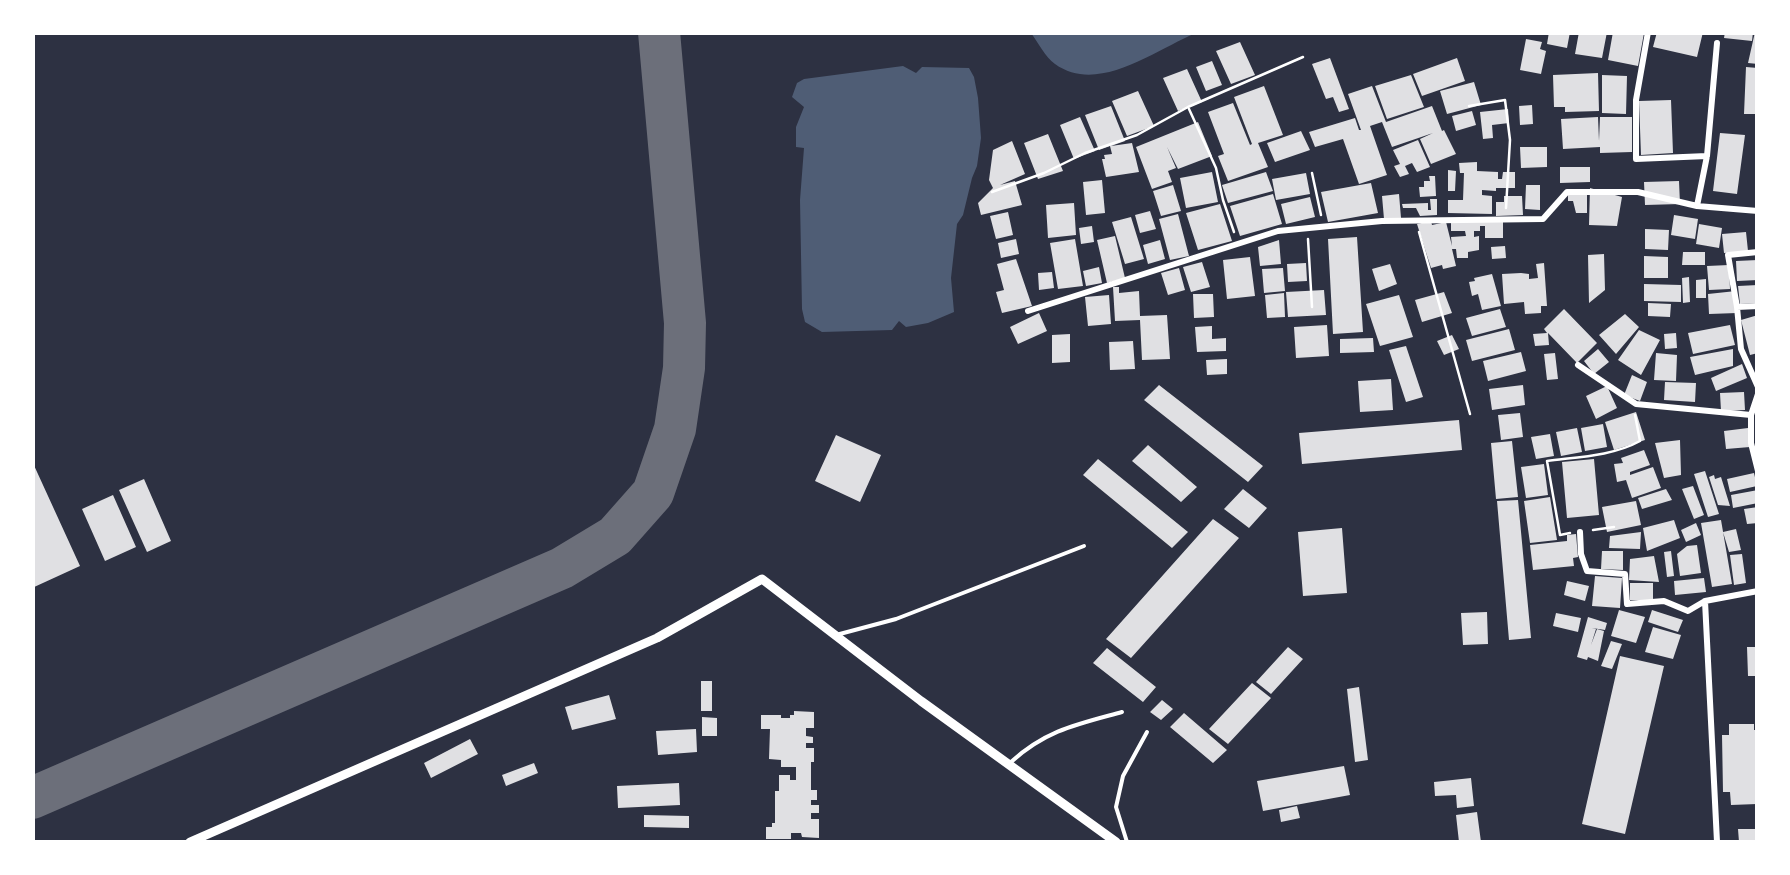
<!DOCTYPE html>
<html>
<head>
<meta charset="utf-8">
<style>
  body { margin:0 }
  #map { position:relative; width:1790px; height:875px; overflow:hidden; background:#2d3142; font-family:Figtree,sans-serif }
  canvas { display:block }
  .frame { position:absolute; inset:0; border:35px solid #fff; pointer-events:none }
</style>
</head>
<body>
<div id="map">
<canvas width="1790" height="875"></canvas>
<div class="frame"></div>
</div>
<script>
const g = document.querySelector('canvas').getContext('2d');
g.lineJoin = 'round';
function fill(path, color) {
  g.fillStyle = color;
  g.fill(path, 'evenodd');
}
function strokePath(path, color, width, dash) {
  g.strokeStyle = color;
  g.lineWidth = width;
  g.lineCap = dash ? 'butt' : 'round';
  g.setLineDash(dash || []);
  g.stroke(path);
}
fill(new Path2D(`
  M1031 33H1196C1155 50 1098 95 1055 64 1045 57 1038 42 1031 33Z
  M903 66 916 73 922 67 969 68 974 77 978 98 981 138 977 166 972 178 963 215 957 224 951 278 954 312 928 323 906 327 899 321 892 330 822 332 805 322 802 309 800 200 804 148 796 147V127L804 107 792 97 797 83 804 79Z`), '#4f5d75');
strokePath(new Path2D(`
  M32 798 562 568 615 536 653 493 675 429 684 368 685 323 659 32`), '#6c6f7a', 42);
fill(new Path2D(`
  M1549 32H1570L1567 48 1547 44Z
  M1579 32H1607L1602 58 1575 54Z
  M1613 32 1644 33 1638 66 1608 60Z
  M1657 32H1703L1697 57 1653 47Z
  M1725 32H1753L1752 41 1724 38Z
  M1755 32H1758V64L1748 63Z
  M1526 39 1542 42 1540 49 1546 51 1541 74 1520 70Z
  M1240 42 1255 75 1231 84 1216 51Z
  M1330 58 1349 109 1339 112 1333 97 1326 99 1312 64Z
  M1457 58 1465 81 1422 96 1413 74Z
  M1212 61 1222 85 1206 91 1196 67Z
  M1746 67 1758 68V114H1744Z
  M1187 69 1202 102 1178 111 1163 78Z
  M1598 73 1599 111 1565 112V107H1554L1553 75Z
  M1411 75 1424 107 1387 119 1375 86Z
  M1602 75 1627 76 1626 114 1602 113Z
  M1474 82 1481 105 1447 114 1440 91Z
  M1264 86 1283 135 1258 143 1268 167 1228 181 1218 156 1224 154 1208 112 1233 103 1250 145 1252 144 1234 97Z
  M1372 86 1386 122 1432 106 1442 131 1444 130 1456 154 1431 164 1420 139 1433 133 1392 147 1382 122 1370 126 1387 175 1359 184 1343 139 1315 147 1309 132 1355 118 1359 130H1361L1348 94Z
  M1138 91 1154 126 1127 136 1112 101Z
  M1671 100 1673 153 1641 155 1639 101Z
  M1532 105 1533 124 1520 125 1519 106Z
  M1111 106 1125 141 1111 146 1132 143 1139 172 1106 177 1102 159H1105L1104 155 1112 154 1110 146 1099 150 1085 115Z
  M1508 109 1509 123 1492 125 1493 138 1483 139 1480 112Z
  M1472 111 1476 125 1456 131 1452 116Z
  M1080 117 1095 151 1074 159 1060 125Z
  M1598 117 1599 141 1600 117H1632V152L1600 153V147L1563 149 1561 119Z
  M1198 122 1212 156 1178 169 1167 147 1176 168 1168 171 1172 182 1152 189 1136 147Z
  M1301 131 1310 150 1275 162 1267 143Z
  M1720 133 1745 135 1737 194 1713 191Z
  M1048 134 1063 171 1038 179 1024 143Z
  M1418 140 1430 167 1417 172 1412 163 1405 166 1409 174 1400 177 1394 166 1400 164 1393 150Z
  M1012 141 1025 174 1000 185 1015 181 1022 205 981 215 978 203 993 188 989 180 993 150Z
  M1520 147H1547V167L1521 168Z
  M1477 162V171L1498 172V179H1502L1503 172H1515V188H1496V191L1482 190V195L1492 196V214L1448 213V200H1463L1464 173H1460L1459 163Z
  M1560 167H1590V182L1560 183Z
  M1448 170 1456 171 1455 191H1448Z
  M1212 172 1218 202 1186 208 1180 178Z
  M1266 172 1273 191 1228 203 1222 185Z
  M1306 173 1310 194 1276 200 1272 179Z
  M1429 176H1435L1436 196 1420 197 1419 187H1424V181H1430Z
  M1102 180 1105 213 1086 215 1083 182Z
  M1679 181 1680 204 1645 205 1644 182Z
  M1371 183 1378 213 1328 222 1321 192Z
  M1173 185 1181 211 1161 216 1153 191Z
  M1526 185H1540V210L1525 209Z
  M1590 188 1622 197 1617 226 1589 225Z
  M1273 194 1282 224 1240 236 1230 206Z
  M1399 194 1401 218 1384 219 1382 196Z
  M1568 194 1587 195V213H1576L1573 201H1568Z
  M1504 196H1522L1523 215 1496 216V202H1504Z
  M1310 197 1315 217 1286 224 1281 204Z
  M1430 199H1437V215L1420 216 1416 208H1403L1402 204 1428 203V210H1431Z
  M1074 203 1076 235 1048 238 1046 205Z
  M1220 204 1232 241 1198 250 1186 213Z
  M1150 211 1156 229 1140 233 1135 215Z
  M1008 212 1013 235 996 239 990 216Z
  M1178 214 1189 256 1170 260 1159 219Z
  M1674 215 1698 219 1695 239 1671 235Z
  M1131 217 1144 259 1125 264 1112 222Z
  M1503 218V238H1485V226H1480V231H1474V237L1479 236V250L1468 252V258H1457L1456 249H1452L1456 266 1443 269 1442 265 1431 268 1417 224 1431 221 1432 225 1446 222 1452 246 1451 237 1466 236 1465 231H1451V219Z
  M1699 224 1722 228 1719 248 1696 244Z
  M1092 226 1094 242 1081 244 1079 228Z
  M1645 229 1669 230 1668 250 1645 249Z
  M1746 232 1748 251 1724 253 1722 234Z
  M1115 236 1125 278 1107 283 1097 240Z
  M1357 237 1363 332 1333 334 1328 239Z
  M1016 239 1019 254 1001 258 998 243Z
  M1075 239 1083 286 1058 289 1050 243Z
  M1160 240 1165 259 1148 264 1143 245Z
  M1279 240 1281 264 1260 266 1258 247Z
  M1505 246 1506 258 1492 259 1491 247Z
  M1683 252H1705V265H1682Z
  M1604 254 1605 290 1589 303 1588 255Z
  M1644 256 1668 257V278H1644Z
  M1250 257 1255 296 1227 299 1223 260Z
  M1016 259 1032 306 1002 313 996 292 1004 290 997 264Z
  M1758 260V280L1737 281 1736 261Z
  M1202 262 1210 287 1191 292 1183 267Z
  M1306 263 1307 281 1288 282 1287 264Z
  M1544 263 1547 306H1541V313L1525 314 1524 302 1504 304 1502 274 1521 273 1529 274V279L1538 278 1536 264Z
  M1390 264 1397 284 1379 291 1372 269Z
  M1729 265 1730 289 1709 290 1707 266Z
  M1099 267 1102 283 1086 286 1083 271Z
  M1179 268 1185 290 1168 295 1161 273Z
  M1283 268 1285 291 1264 293 1262 269Z
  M1052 272 1054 288 1039 290 1038 273Z
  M1492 274 1501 306 1482 310 1478 294 1472 296 1469 282 1475 281 1474 278Z
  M1689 277 1690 302 1683 303 1682 278Z
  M1706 279V298H1696V280Z
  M1644 284 1681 285V302L1644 301Z
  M1758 285V303L1740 304 1738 286Z
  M1113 287H1119V293L1139 291 1140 316 1167 315 1170 359 1142 360 1140 320 1115 321Z
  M1324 290 1326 315 1288 317 1286 292Z
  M1736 291 1737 313 1709 314 1708 294Z
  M1444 292 1452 313 1422 322 1415 300Z
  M1284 293 1285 317 1267 318 1265 295Z
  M1193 294H1213L1214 317 1194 318Z
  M1109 295 1111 324 1088 326 1085 297Z
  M1399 295 1413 337 1380 346 1366 304Z
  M1648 303 1671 304 1670 317 1648 316Z
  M1500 309 1506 327 1472 336 1466 318Z
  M1564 309 1597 343 1577 363 1548 333 1549 345 1535 346 1533 334 1547 333 1544 329Z
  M1039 313 1047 331 1018 344 1010 327Z
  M1625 314 1639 327 1616 354 1599 335Z
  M1758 315V353L1750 355 1741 320Z
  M1327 325 1329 356 1296 358 1294 327Z
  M1730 325 1735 345 1693 354 1688 333Z
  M1212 326V339L1226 338V351L1197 352 1195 327Z
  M1509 329 1515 350 1472 361 1466 340Z
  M1639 330 1660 340 1641 375 1618 360Z
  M1676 333 1677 348 1665 349 1664 334Z
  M1070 334V362L1052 363V335Z
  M1452 335 1459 349 1444 355 1437 341Z
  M1373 338 1374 352 1340 353V339Z
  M1133 341 1135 369 1110 370 1109 342Z
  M1406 346 1423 397 1406 402 1389 350Z
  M1598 349 1609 362 1594 374 1584 361Z
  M1733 349V366L1695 375 1690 357Z
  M1521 352 1526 371 1488 381 1483 361Z
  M1555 353 1558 379 1547 380 1544 354Z
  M1656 353 1677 355 1676 381 1654 380Z
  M1227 359V374L1207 375 1206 360Z
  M1742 364 1747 378 1716 391 1711 378Z
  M1632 375 1647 382 1640 401 1624 395Z
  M1391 379 1393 410 1360 412 1358 381Z
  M1665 382 1696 383 1695 402 1664 400Z
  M1159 385 1263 466 1248 482 1144 400Z
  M1523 385 1525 405 1492 410 1489 389Z
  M1607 386 1617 408 1596 419 1586 396Z
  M1744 392 1745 410 1721 411 1720 393Z
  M1636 412 1645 440 1614 450 1605 422Z
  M1520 413 1523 437 1501 440 1498 415Z
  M1459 420 1462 450 1302 464 1299 433Z
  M1603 424 1607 447 1585 451 1581 428Z
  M1577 428 1582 452 1561 456 1556 432Z
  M1748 428 1750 447 1726 449 1724 431Z
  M1550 434 1554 456 1536 459 1531 437Z
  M836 435 881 455 860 502 815 481Z
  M1680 440 1681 475 1664 478 1655 443Z
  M1512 441 1518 497 1496 499 1491 443Z
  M1148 445 1197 487 1181 502 1132 461Z
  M1644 450 1650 465 1630 472V475L1653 467 1661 488 1632 498 1626 480 1617 482 1614 464 1623 463 1621 458Z
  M1098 459 1188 532 1172 548 1083 475Z
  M1594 459 1599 515 1567 518 1562 462Z
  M32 461 80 566 32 588Z
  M1544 464 1548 495 1526 498 1521 467Z
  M1705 471 1719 514 1708 517 1694 474Z
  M1754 473 1757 486 1730 492 1727 479Z
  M1714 475 1715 479 1721 477 1730 506 1718 505 1709 477Z
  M144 479 171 541 147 552 119 490Z
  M1693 486 1704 515 1694 519 1682 489Z
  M1243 489 1267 508 1249 528 1224 509Z
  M1666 489 1672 500 1642 509 1638 498Z
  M1758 490V503L1733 508 1731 495Z
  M113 495 136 547 105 561 82 509Z
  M1550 497 1557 540 1530 543 1524 501Z
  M1518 500 1531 638 1509 640 1497 501Z
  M1636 501 1641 525 1607 532 1602 507Z
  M1758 507V523L1747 524 1744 509Z
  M1213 519 1239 538 1131 658 1106 639Z
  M1674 520 1680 538 1647 551 1643 528Z
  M1721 520 1732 584 1712 587 1701 523Z
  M1696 523 1701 535 1686 542 1681 530Z
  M1342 528 1347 593 1303 596 1298 532Z
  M1736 529 1741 550 1729 552 1723 532Z
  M1641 532 1640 549 1609 548 1610 536Z
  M1576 534 1578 557 1573 558 1574 566 1533 570 1530 545 1567 541V535Z
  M1697 545 1701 573 1680 576 1677 554 1687 546Z
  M1602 551H1623V570L1601 569Z
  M1671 551 1674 576 1667 577 1664 552Z
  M1742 554 1746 583 1734 585 1730 555Z
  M1654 556 1659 582 1629 580 1630 559Z
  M1595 576 1622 578 1620 608 1592 606Z
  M1704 578 1706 592 1675 595 1674 581Z
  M1567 581 1589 586 1585 601 1564 595Z
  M1630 583H1653V600H1630Z
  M1619 610 1645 617 1636 643 1611 636Z
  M1652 610 1683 620 1678 632 1648 622Z
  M1487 612 1488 644 1463 645 1461 613Z
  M1556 613 1581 618 1578 632 1553 626Z
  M1588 617 1607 623 1605 630 1592 628 1596 629 1591 645 1597 629 1604 631 1598 661 1588 657 1587 660 1577 657Z
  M1653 627 1681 635 1673 659 1645 652Z
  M1611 641 1622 644 1612 669 1601 666Z
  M1288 647 1303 659 1271 694 1256 682Z
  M1747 647H1758V676H1748Z
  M1107 648 1156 687 1143 702 1093 663Z
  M1620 656 1664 666 1625 834 1582 824Z
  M701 681H712V711H701Z
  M1252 683 1271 698 1228 744 1209 729Z
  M1359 687 1368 760 1355 762 1347 689Z
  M609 695 616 719 572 730 565 707Z
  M1162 700 1173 709 1161 720 1150 712Z
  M794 711 814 712V728H806V736L813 737V743H806V748H814V762H811V790H817V800H811V805H819V813H811V819H819V838L802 837 801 833H791V839H766V827H772V823H775V791H779V775H790V780H796V767H781V760L769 759 770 729H761V715H781V718H790V715H794Z
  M1184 713 1227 750 1213 763 1170 727Z
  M702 717 717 718V736H702Z
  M1729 724H1754V730H1758L1757 804 1731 805 1730 792H1723L1722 735H1729Z
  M696 729 697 752 658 755 656 731Z
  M470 739 478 754 431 778 424 763Z
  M534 763 538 773 506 786 502 775Z
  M1344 766 1350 795 1263 811 1257 781Z
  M1471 778 1474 806 1457 808 1456 795 1435 796 1434 782Z
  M679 783 680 805 618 808 617 786Z
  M1297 806 1300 818 1281 822 1279 810Z
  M1477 812 1481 842H1459L1456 815Z
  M644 815 689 816V828L644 827Z
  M1738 829H1758V842H1739Z`), '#e0e0e3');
strokePath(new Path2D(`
  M1469 106 1505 100 1510 140 1506 208
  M1189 109 1216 168 1223 200 1234 232
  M1312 173 1321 215
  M992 192 1044 173 1085 153 1137 135 1188 107 1303 57
  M1419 232 1470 414
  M1308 239 1312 307
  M1593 530 1614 527
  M1570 533 1560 535 1547 461C1577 457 1613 456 1640 441L1635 415`), '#fff', 2.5);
strokePath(new Path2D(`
  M836 635 896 619 1084 546
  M1011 762C1046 730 1078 724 1122 712
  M1127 842 1116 807 1123 776 1147 732`), '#fff', 4);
strokePath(new Path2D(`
  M1648 32 1636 100V159L1707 156
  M1697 206 1707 156 1717 43
  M1758 252 1728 255 1737 307 1741 349 1758 387
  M1737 307 1758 306
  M1028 311 1278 231 1382 221 1543 219 1567 192H1638L1697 206 1758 211
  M1578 365 1636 404 1751 415 1758 394
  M1751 415V443L1758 471
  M1580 532 1581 554 1587 571 1625 574 1627 604 1664 601 1688 611 1705 601 1758 591
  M1705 601 1717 842`), '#fff', 6);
strokePath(new Path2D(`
  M190 842 657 638 762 579 921 701 1116 842`), '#fff', 9);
</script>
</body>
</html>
